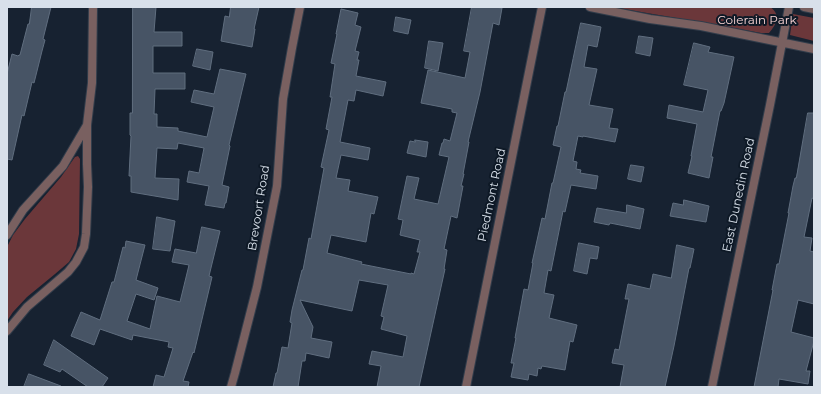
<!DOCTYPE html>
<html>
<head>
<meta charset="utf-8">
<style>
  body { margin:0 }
  #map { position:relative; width:821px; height:394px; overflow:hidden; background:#172231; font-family:Montserrat,sans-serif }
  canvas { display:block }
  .frame { position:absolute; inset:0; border:8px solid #d8e0ea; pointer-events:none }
</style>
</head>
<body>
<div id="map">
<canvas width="821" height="394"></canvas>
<div class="frame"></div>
</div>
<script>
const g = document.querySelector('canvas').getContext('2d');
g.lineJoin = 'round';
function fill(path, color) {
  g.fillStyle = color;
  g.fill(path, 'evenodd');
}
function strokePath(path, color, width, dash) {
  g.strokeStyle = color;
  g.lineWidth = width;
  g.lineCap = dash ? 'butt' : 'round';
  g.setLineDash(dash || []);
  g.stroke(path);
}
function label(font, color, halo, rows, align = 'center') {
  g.font = font + ' Montserrat,sans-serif';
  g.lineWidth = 4;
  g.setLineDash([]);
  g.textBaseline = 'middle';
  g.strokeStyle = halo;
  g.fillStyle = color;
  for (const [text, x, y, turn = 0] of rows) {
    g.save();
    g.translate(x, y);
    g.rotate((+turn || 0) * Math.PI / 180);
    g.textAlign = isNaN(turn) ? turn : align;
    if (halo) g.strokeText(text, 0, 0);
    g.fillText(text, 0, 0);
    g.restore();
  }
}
fill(new Path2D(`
  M612 7H770C782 15 776 25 769 33H761L723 26Z
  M793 14 814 18V41L790 35Z
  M78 156 80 159 79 234 76 249 69 262 55 274 27 297 13 312 7 321V247L13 235 25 219 61 177 75 157Z`), '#6b373a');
const building = new Path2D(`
  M32 7H51L43 39 45 40 42 51 34 83 32 82 24 116 22 115 12 160 7 159V74L12 54 18 56 19 55H20L28 24H29Z
  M133 7H156L154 32H182V46H153V73H185V89H155L154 114H157V127L178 128V131L207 137 214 107 191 102 194 90 214 94 220 69 246 74 229 145 230 146 222 185 229 187 226 203H225L224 208 205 205 209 186 187 182 189 171 199 173 204 148 178 143 177 149 157 148 155 178 179 179 178 200 131 192V176H129L131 136 130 135V113H132Z
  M231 7H259L254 29H255L252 47 221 41 225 16 229 17Z
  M472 7H494L502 8 499 25 493 23 480 92 468 142H469L463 174H464L461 186H463L457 218 451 216 444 249 447 250 444 269H445L419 387H377L381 366 369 364 372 351 403 357 407 336 381 329 384 317 381 316 388 285 359 280 352 311 300 300 313 327 311 338 332 342 329 358 306 353 305 361H302L298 387H273L276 373H277L282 347 288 348 292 323 290 322 292 310 302 270H303L309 238 311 239 324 168 321 167 329 130 326 129 332 97H330L335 64 331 63 337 34H336L341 9 358 13 355 25 361 27 355 51 359 52 357 60H359L356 76 386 82 383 96 356 90 354 101 348 100 340 142 370 148 368 160 341 155 336 178 350 180 348 191 378 197 374 214 371 213 366 242 331 235 327 253 362 262 361 264 411 274V273L414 274 420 252H417L420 240 400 235 403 220 398 219 407 176 419 178 414 199 438 204 449 157 439 155 442 143H443L444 139 450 141 457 113 452 112V109L421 103 428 70 465 78 470 52 464 51Z
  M396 17 411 20 408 34 394 31Z
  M581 23 601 27 597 47 588 45 584 67 597 69 589 105 613 109 609 128 618 129 615 142 583 136V137L578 136 573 161 577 162 576 169 581 170 580 173 598 176 596 189 571 185 565 212 563 211 551 271 548 270 544 293 554 295 549 318 577 325 573 342 570 341 565 370 542 366 541 369 538 368 537 376 529 374 528 380 511 377 514 363H511L516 338H515L524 289 528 290 533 263H532L542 218 545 219 552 183H553L561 147 553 145 557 126H558L565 92H566L573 59Z
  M639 36 653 38 650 56 636 53Z
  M429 41 443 43 438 71 425 68Z
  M694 43 710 47 708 52 734 57 724 103 721 111H720L711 157H713L709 178 688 173 692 156H691L697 124 667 118 669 105 703 112 708 90 684 85Z
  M197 49 213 52 210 70 193 66Z
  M808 113H814V199L812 198 804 237 812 238 810 251 814 252V304L798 300 791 332 814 338V341L806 371H810L808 384 779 379 778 387H754L773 290H772L777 264H779L789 213H788L793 186 795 178H796Z
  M415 140 428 142 426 157 407 153 410 141 415 142Z
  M631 165 644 167 641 182 628 179Z
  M684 200 709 206 706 222 670 216 673 203 683 205Z
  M627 205 644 209 640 229 610 223 609 225 594 222 597 208 626 213Z
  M157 217 175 221 170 251 153 249Z
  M202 227 220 231 209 276 212 277 194 353 193 352 183 381 189 382 188 387H153L156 375 164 377 173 348 168 347 169 342 133 335 132 340 100 329 94 345 71 336 81 312 100 320 112 282H114L123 247 125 248 126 241 145 245 136 280 158 288 154 300 136 294 127 321 150 329 157 296 180 302 189 265 172 262 175 249 196 253Z
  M579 243 599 247 597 259 590 258 587 274 574 271Z
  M677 245 694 249 690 268H689L674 346 665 387H620L624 365 612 363 615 349 619 350 629 299H625L628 284 650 289 653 274 671 278Z
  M54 340 108 378 102 387H88L62 369 60 372 44 365Z
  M29 374 61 386 60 387H24Z`);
fill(building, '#475465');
strokePath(building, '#606e7f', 1);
const street = new Path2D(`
  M590 7 650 19 701 26 814 49
  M804 7 814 9
  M7 235 23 210 63 166 87 125
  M7 331 27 307 68 272 76 262 84 247 86 234 88 187 87 164V125L92 83 93 7
  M231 387 235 373 257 287 277 186 283 99 292 48 300 7
  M466 387 542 7
  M712 387 770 105 789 7`);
strokePath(street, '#323d4b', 10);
strokePath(street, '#796060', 8);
label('12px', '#fad5d5', '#0e1926', [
  ["Colerain Park",757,20]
]);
label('12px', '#d8e0ea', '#0e1926', [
  ["Piedmont Road",492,195,-78],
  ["East Dunedin Road",739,195,-78],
  ["Brevoort Road",259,208,-81]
]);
</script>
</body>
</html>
